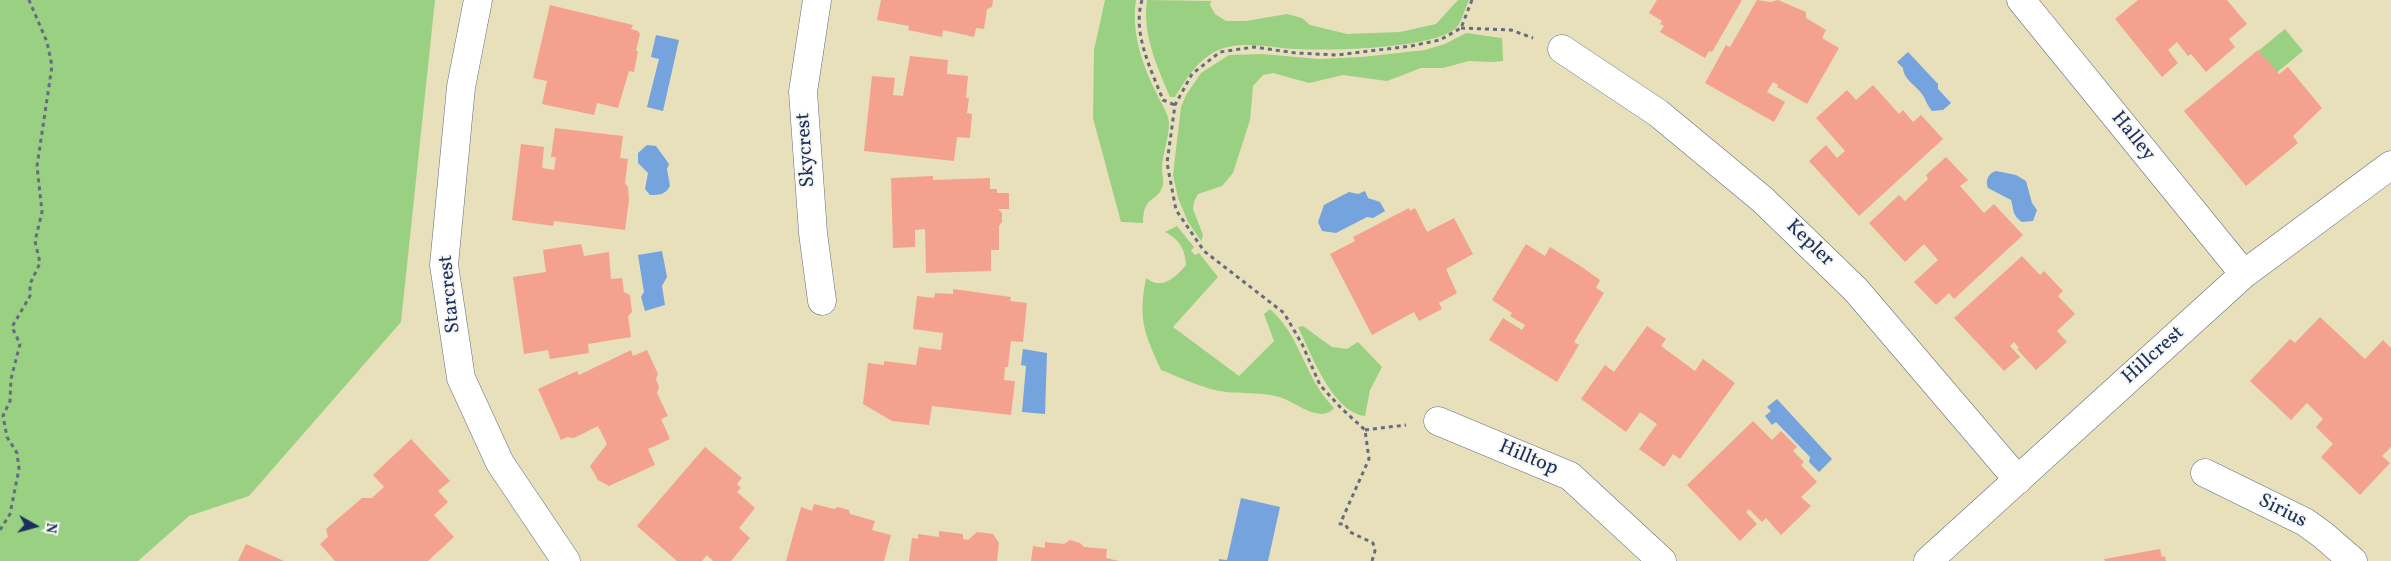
<!DOCTYPE html>
<html>
<head>
<meta charset="utf-8">
<style>
  body { margin:0 }
  #map { position:relative; width:2391px; height:561px; overflow:hidden; background:#e8e0bb; font-family:Vollkorn,serif }
  canvas { display:block }
  .north { position:absolute; left:10px; top:501px; width:50px; height:50px; -webkit-text-stroke:4px #f6f6f2; paint-order:stroke; rotate:97deg; font-size:14px; font-weight:700; line-height:20px; text-align:center; color:#1b2f5e }
  .north::after { content:''; display:block; margin:auto; width:18px; height:22px; background:#1b2f5e; clip-path:polygon(50% 0,100% 100%,50% 72%,0 100%) }
</style>
</head>
<body>
<div id="map">
<canvas width="2391" height="561"></canvas>
<div class="north">N</div>
</div>
<script>
const g = document.querySelector('canvas').getContext('2d');
g.lineJoin = 'round';
function fill(path, color) {
  g.fillStyle = color;
  g.fill(path, 'evenodd');
}
function strokePath(path, color, width, dash) {
  g.strokeStyle = color;
  g.lineWidth = width;
  g.lineCap = dash ? 'butt' : 'round';
  g.setLineDash(dash || []);
  g.stroke(path);
}
function label(font, color, halo, rows, align = 'center') {
  g.font = font + ' Vollkorn,serif';
  g.lineWidth = 4;
  g.setLineDash([]);
  g.textBaseline = 'middle';
  g.strokeStyle = halo;
  g.fillStyle = color;
  for (const [text, x, y, turn = 0] of rows) {
    g.save();
    g.translate(x, y);
    g.rotate((+turn || 0) * Math.PI / 180);
    g.textAlign = isNaN(turn) ? turn : align;
    if (halo) g.strokeText(text, 0, 0);
    g.fillText(text, 0, 0);
    g.restore();
  }
}
fill(new Path2D(`
  M0 0H435L401 322 249 496 189 516 138 561H0Z
  M1105 0H1136C1131 30 1142 65 1156 92 1160 102 1169 113 1169 124 1169 139 1162 154 1162 170 1162 174 1164 180 1163 185 1158 203 1143 194 1143 223L1121 222 1093 118 1094 50Z
  M1147 0 1211 1 1210 5 1215 14 1226 21H1246L1287 14 1302 18 1310 25 1347 34 1400 32 1436 24 1458 0H1469C1465 8 1462 22 1456 28 1434 49 1328 51 1296 49 1269 48 1236 38 1211 54 1194 65 1185 81 1175 97H1170C1157 66 1142 34 1147 0Z
  M2285 29 2303 51 2275 74 2257 52Z
  M1466 33 1502 38 1503 61 1491 62 1469 61 1443 68H1421L1387 81 1343 75 1309 83 1273 73 1263 75 1253 86 1250 120 1233 173 1222 186 1198 194 1194 202 1193 209 1203 235 1201 241 1188 222 1178 198 1173 175 1181 107 1186 95 1201 73 1229 55 1262 54 1319 59 1362 57 1425 50 1445 44Z
  M1177 226 1194 247 1191 251 1195 255 1199 253 1218 277 1173 327 1239 376 1274 341 1264 314 1270 309C1295 331 1302 362 1319 389 1323 396 1329 402 1334 408 1332 411 1326 414 1321 414 1305 413 1291 399 1275 396 1259 392 1242 394 1226 392 1203 389 1182 378 1161 370 1144 332 1138 320 1146 278 1162 291 1176 277 1186 265 1185 249 1180 240 1165 232Z
  M1303 326 1332 347 1347 349 1358 342 1382 367 1370 390 1365 416C1332 412 1311 353 1298 327Z`), '#9ad081');
fill(new Path2D(`
  M656 35 679 40 663 111 647 107 659 59 651 57Z
  M1908 52 1938 84V89L1951 103 1943 110 1932 111C1928 106 1926 102 1924 97 1918 86 1904 81 1903 68L1897 62Z
  M647 145 656 146 669 164 667 169 670 186C665 195 659 195 650 195L645 189 648 173 638 163V153Z
  M1996 171 2016 175 2026 181 2032 203 2037 210 2033 221 2022 222C2012 215 2014 210 2011 200L1988 188C1985 181 1988 173 1996 171Z
  M1365 191 1368 198 1380 202 1385 211 1373 218 1367 217 1336 233 1322 231 1318 222 1324 205 1349 192 1358 194Z
  M662 251 667 277 662 286 665 305 645 311 641 297 644 292 638 255Z
  M1023 349 1047 353 1045 414 1022 412 1026 366 1021 365Z
  M1777 399 1832 459 1819 472 1809 462 1810 457 1776 422 1772 425 1765 416 1771 411 1767 407Z
  M1241 498 1280 507 1268 561H1219V559L1227 560Z`), '#74a3dd');
fill(new Path2D(`
  M881 0H993L992 7 987 9 984 29 976 28 974 37 943 30 942 37 908 30 909 26 877 20Z
  M1657 0H1742L1712 52 1709 51 1705 58 1660 32 1664 26 1660 24 1662 21 1649 13Z
  M1757 0 1770 2 1778 0 1806 12V18L1826 30 1822 38 1839 48 1807 104 1777 87 1778 85 1773 82 1767 92 1785 102 1774 122 1705 83 1726 45 1730 47Z
  M2138 0H2227L2247 24 2229 39 2235 47 2206 72 2191 54 2188 56 2177 42 2168 50 2178 63 2162 77 2115 19Z
  M550 5 633 25 631 29 638 31 640 34 636 51H638L634 72 629 71 618 108 597 103 594 115 542 104 547 81 533 78Z
  M2258 50 2279 74 2288 67 2322 108 2293 136 2298 143 2246 186 2184 111Z
  M910 56 948 60 947 74 968 76 966 98H969L967 113 972 114 970 138 957 137 954 161 864 151 872 76 895 78 893 95 903 96Z
  M1873 85 1899 114 1903 110 1913 122 1921 115 1943 139 1859 216 1809 161 1826 145 1837 158 1845 151 1816 118 1847 90 1856 100Z
  M555 128 623 136 620 158 628 159 625 183 628 187 629 200 625 230 554 221 553 226 512 220 521 144 544 147 542 168 554 170 556 157H551Z
  M1946 157 1968 180 1960 186 1984 213 1994 204 2023 235 1954 299 1949 293 1936 305 1914 282 1938 260 1924 244 1905 262 1869 223 1899 195 1905 201 1928 179 1926 175Z
  M933 176V180L990 178V189H997V193H1009V209H998L1002 213V222L999 226V250H991V271L926 273 925 229 915 230V247L893 248 891 178Z
  M1409 208 1410 211 1415 208 1427 232 1454 218 1473 254 1446 269 1457 293 1439 303 1442 309 1419 321 1414 312 1372 335 1330 254 1355 241 1353 237Z
  M581 244 584 256 609 252 611 279 622 278 624 292 630 295 632 312 628 316 631 337 588 344 589 353 550 359 548 350 524 354 513 277 546 272 543 250Z
  M1526 244 1545 256 1550 247 1582 267 1600 280 1596 288 1604 293 1574 342 1579 345 1557 382 1489 340 1503 318 1522 330 1525 325 1510 316 1512 313 1492 300Z
  M2022 256 2040 275 2044 271 2063 291 2058 296 2075 314 2057 331 2067 342 2036 370 2017 349 2019 348 2014 342 2010 346 2020 357 2004 371 1954 318Z
  M953 289 1011 297 1010 301 1027 303 1023 342 1011 341 1008 367H1005L1004 380 1015 381 1011 415 932 406 929 425 892 421 863 404 868 363 884 365V361L916 365 919 347 941 350 943 333 913 329 917 296 934 298 935 293 953 294Z
  M2320 317 2365 359 2383 340 2391 348V447L2382 456 2390 463 2360 495 2321 457 2333 444 2316 427 2323 419 2307 403 2291 420 2250 381 2290 339 2295 343Z
  M1647 326 1666 339 1661 346 1695 371 1703 359 1735 383 1680 459 1673 454 1664 467 1639 449 1657 424 1640 412 1626 432 1581 399 1605 365 1614 372Z
  M631 350 633 356 647 350 658 374 656 379 659 387 657 393 668 416 661 419 670 439 648 449 655 465 609 486 598 480 590 466 607 444 598 426 574 438 567 437 561 440 538 389 577 371 579 375Z
  M1753 421 1772 440 1781 431 1797 447 1793 451 1804 462 1801 465 1817 482 1801 497 1811 506 1781 535 1766 518 1762 522 1749 509 1746 512 1757 524 1740 541 1687 485Z
  M411 439 450 481 438 491 448 502 434 515 454 537 428 561H335L320 544 328 537 326 529 362 498H372L384 487 373 475Z
  M705 447 742 478 737 484 741 488 737 492 755 508 739 528 750 538 731 561H713L707 555 702 561H677L637 526Z
  M814 504 834 509 838 507 849 510 850 514 875 521 872 530 891 535 884 561H786L801 507 812 511Z
  M939 531 963 534V539L968 540 977 532 993 534 999 543 997 561H909L912 538 918 539V534L939 537Z
  M1070 540 1080 543 1084 547 1107 549 1106 558 1119 561H1031L1033 546 1045 548V542L1064 544Z
  M246 544 284 561H238Z
  M2160 549 2162 557 2165 556 2166 561H2105L2104 559Z`), '#f4a190');
const minor = new Path2D(`
  M478 0 461 87 444 265 461 378 500 463 566 561
  M817 0 803 92 813 233 822 301
  M2021 0 2244 274
  M1562 49 1658 113 1763 200 1856 290 2018 480
  M1438 421 1570 476 1662 561
  M2205 473 2305 522 2323 535 2353 561
  M1928 561 2244 274 2391 165`);
strokePath(minor, '#636d7f', 29);
strokePath(new Path2D(`
  M1142 0C1132 33 1151 69 1163 100L1175 105
  M1461 28 1511 30 1533 38
  M1365 430 1406 425
  M0 530 10 514 19 469 17 453 7 437 3 416 10 401 11 379 20 344 12 327 30 296V284L40 263 35 241 42 212 37 166 52 66 47 42 29 0
  M1372 561 1375 551 1373 543 1350 532 1345 524H1340L1369 459 1365 430 1341 408 1320 385 1302 344 1284 313 1204 251 1176 210 1167 163 1175 105 1192 74 1220 52 1254 47 1296 53 1337 55 1411 46 1440 40 1461 28 1472 0`), '#636d7f', 3, [4, 4]);
strokePath(minor, '#fff', 28);
label('20px', '#1b2f5e', '#f6f6f2', [
  ["Halley",2132,137,51],
  ["Skycrest",807,150,-94],
  ["Kepler",1809,244,44],
  ["Starcrest",451,294,-96],
  ["Hillcrest",2154,356,-42],
  ["Hilltop",1528,459,23],
  ["Sirius",2282,512,27]
]);
</script>
</body>
</html>
